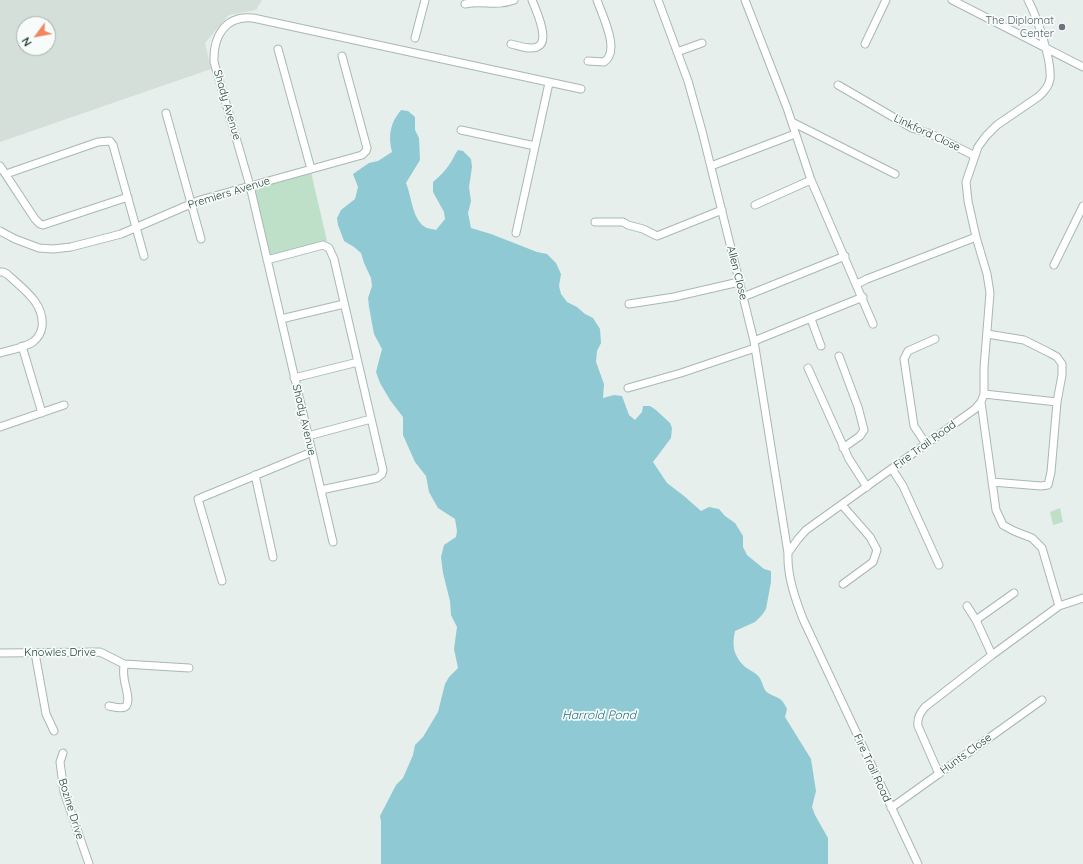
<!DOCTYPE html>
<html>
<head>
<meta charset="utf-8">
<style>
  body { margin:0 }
  #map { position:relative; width:1083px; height:864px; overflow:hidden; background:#e6efeb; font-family:Quicksand,sans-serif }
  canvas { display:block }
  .north { position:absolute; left:16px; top:16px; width:40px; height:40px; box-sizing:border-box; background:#f7fbf9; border:1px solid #a3b1ad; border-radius:50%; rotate:238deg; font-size:11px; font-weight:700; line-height:16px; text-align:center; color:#24423a }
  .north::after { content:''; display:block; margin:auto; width:14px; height:18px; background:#f4845f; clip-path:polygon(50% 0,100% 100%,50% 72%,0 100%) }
</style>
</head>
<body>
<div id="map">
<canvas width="1083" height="864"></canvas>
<div class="north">N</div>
</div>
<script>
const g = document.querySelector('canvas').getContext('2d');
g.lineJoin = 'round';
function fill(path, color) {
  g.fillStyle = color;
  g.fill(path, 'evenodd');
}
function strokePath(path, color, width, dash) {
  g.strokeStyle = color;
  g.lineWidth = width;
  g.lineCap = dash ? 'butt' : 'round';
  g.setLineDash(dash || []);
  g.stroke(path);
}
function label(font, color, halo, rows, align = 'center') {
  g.font = font + ' Quicksand,sans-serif';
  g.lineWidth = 3.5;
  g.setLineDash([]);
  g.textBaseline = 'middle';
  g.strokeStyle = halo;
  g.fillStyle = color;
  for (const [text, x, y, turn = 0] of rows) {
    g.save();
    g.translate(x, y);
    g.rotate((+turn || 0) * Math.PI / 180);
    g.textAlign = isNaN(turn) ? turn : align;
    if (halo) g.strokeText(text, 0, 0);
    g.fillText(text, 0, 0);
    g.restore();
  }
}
fill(new Path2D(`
  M0 0H262L256 10 229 15 205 43 211 69 0 142ZM24 24H48V48H24Z`), '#d4dfda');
fill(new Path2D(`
  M311 172 327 241 269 256 254 188Z
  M1060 508 1063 522 1053 525 1050 512Z`), '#bfe0c8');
fill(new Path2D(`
  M401 110 408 111 415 117V130L419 138 420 160 406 183C412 197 412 221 427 228 429 229 434 229 436 230L445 219 444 212 433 192V182C439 177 445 171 449 165 453 160 454 155 458 150L463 151 471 159 472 167 469 187 471 201 468 213 471 228 491 234 537 252 547 254 556 263 561 274 559 286 561 294 567 302 577 307 585 314 593 318 600 329 601 343 597 351 596 362 604 384 603 398 614 395 622 396 629 415 635 420 642 412 643 406H650L656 410 670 423 672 428 671 438 653 462 667 483 684 496 701 511 709 507 719 509 725 516 735 523 743 536V547L747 555 764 569 771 571V582L766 609 762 615 755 622 735 631C732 645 733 655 744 666 749 670 755 672 759 677 763 682 763 690 768 693 778 699 781 696 787 709L785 717 811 759 816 791 812 807 815 815 828 838V864H381V821L380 816 396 785 403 778 413 755 415 745 423 737 438 712 445 684 449 677 458 668 454 649 457 627 451 615 450 601 443 573 441 557 444 545 456 537 457 531 455 519 438 508 429 492 426 476 415 462 403 435V417L390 400 380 383 376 372 382 349 374 334 369 307 368 298 372 286 371 278 364 263 361 253 354 247 344 241 338 225 337 218 341 210 355 199 358 187 353 174 369 163 378 161 392 152C388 136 390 123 401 110Z`), '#8ec9d4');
const minor = new Path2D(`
  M658 0 688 81 702 131 754 341 788 553C787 576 795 598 803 619L918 864
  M745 0 787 108 811 180 873 324
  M952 0 1083 67
  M465 4C483 0 495 7 514 0
  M415 38 425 0
  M511 44C519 46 529 50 537 47 551 42 536 10 532 0
  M865 44 886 0
  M278 49 311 169
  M677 52 702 43
  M588 61 604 62C621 51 602 15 597 0
  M838 85 912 128 931 134 975 156
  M166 113 201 239
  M792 122 895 174
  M461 130 535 146
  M0 166 35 219 40 224 43 225 128 197
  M711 166 795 134
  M6 174 98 142 110 141 113 145 144 256
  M755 205 811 180
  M595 222H623L628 225 643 229 657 236 722 210
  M0 231 15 239 39 248 53 249 71 247 121 234 200 200 362 155 366 151 367 148 342 56
  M516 233 549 83
  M267 260 323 245 329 248 334 259 383 470 382 474 377 478 321 490
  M1054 265 1083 206
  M0 272H3L7 274C22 288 45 303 42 327 41 333 38 338 33 342 24 348 10 350 0 353
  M857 284 867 279 976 237
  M743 297 845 256
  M629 304 674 297 739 282
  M281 319 344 304
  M811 319 821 346
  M987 334 1024 340 1050 353 1057 357 1062 364V375L1057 402 1051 472 1048 485 1041 486 992 482
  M754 341 863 297
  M22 346 42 413
  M839 356 858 407 864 430 860 436 843 448
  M808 368 849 459 867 487
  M294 378 358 362
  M628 388 681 373 755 348
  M984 394 1057 402
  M981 402 996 510 1003 525 1014 531 1032 538 1042 548 1059 606
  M0 427 64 405
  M308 436 371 419
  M926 444 914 426 904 359 908 351 935 339
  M892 469 903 486 939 565
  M255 475 273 557
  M842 505 870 537 877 550 873 562 843 584
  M333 542 250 186 214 62C213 38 224 15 253 18L581 89
  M788 553 798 539 806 530 975 409 981 402 984 394V368L990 293 987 274 976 237 968 201 966 182 978 147 986 136 997 125 1038 97C1044 92 1049 86 1050 79 1052 60 1037 17 1028 0
  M222 581 198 499 312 452
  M967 606 976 620
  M0 653 100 652 124 664 189 668
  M35 653 46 714 54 731
  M992 655 976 620 1014 593
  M109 706C114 707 121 709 125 707 132 702 124 684 124 677 123 672 124 668 124 664
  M63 753 60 762 64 792 89 864
  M939 774 918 726C917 718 920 713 925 707L992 655 1059 606 1083 598
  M891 808 1042 700`);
strokePath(minor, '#a8b8b2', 9);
strokePath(minor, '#fff', 7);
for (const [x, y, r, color] of [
  [1062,27,4,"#6b7280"]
]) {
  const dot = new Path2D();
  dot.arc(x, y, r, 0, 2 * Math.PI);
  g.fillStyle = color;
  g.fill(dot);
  strokePath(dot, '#f7fbf9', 1.5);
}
label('11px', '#5b616d', '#f7fbf9', [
  ["The Diplomat",1054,21],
  ["Center",1054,34]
], 'right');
label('11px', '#24423a', '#f7fbf9', [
  ["Shady Avenue",227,105,74],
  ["Linkford Close",927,133,25],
  ["Premiers Avenue",229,193,-17],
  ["Allen Close",737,273,76],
  ["Shady Avenue",304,420,77],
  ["Fire Trail Road",925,445,-36],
  ["Knowles Drive",60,653],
  ["Hunts Close",966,754,-36],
  ["Fire Trail Road",872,768,65],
  ["Bozine Drive",71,809,73]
]);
label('italic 12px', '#1c6f80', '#f7fbf9', [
  ["Harrold Pond",599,715]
]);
</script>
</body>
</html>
